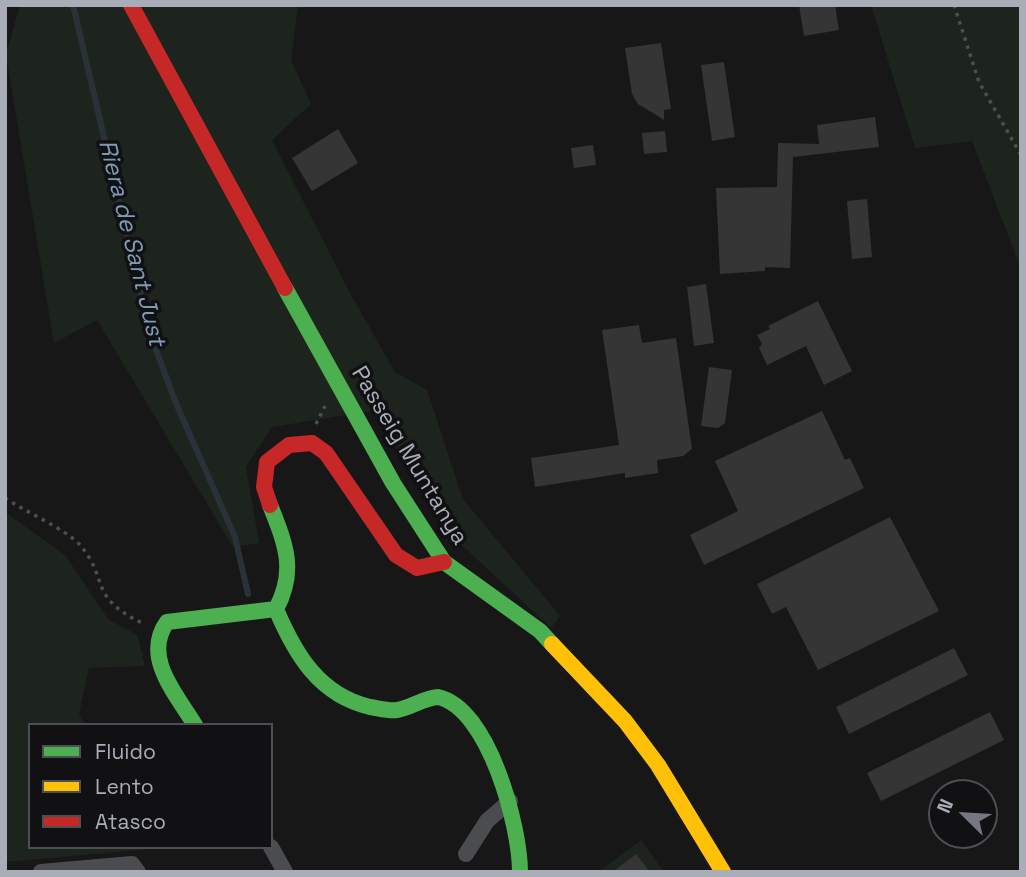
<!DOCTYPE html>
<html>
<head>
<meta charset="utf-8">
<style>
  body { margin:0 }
  #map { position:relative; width:1026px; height:877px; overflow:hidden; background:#171717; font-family:"Space Grotesk",sans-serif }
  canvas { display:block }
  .frame { position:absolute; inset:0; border:7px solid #a8adb8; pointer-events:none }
  .legend { position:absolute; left:28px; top:723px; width:245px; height:126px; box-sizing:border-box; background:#111113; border:2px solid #4d4f55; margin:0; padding:9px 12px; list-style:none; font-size:21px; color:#a8adb8 }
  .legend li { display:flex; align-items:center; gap:14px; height:35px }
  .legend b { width:35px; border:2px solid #4d4f55 }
  .north { position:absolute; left:928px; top:779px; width:70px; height:70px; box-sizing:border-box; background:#111113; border:2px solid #4d4f55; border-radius:50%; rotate:294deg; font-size:19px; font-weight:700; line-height:28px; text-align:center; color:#a8adb8 }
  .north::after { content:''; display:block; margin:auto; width:24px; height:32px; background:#757880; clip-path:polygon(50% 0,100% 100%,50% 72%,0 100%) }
</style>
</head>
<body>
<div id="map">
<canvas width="1026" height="877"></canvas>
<div class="frame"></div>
<ul class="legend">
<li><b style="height:9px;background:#4caf50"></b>Fluido</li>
<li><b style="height:9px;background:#ffc107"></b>Lento</li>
<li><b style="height:9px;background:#c62828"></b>Atasco</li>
</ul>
<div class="north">N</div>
</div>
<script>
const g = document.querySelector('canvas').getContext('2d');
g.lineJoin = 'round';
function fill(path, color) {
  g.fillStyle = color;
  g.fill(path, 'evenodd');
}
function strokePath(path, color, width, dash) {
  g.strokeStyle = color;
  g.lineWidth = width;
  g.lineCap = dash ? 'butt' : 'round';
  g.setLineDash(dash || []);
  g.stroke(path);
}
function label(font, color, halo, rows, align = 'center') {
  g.font = font + ' "Space Grotesk",sans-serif';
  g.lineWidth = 7;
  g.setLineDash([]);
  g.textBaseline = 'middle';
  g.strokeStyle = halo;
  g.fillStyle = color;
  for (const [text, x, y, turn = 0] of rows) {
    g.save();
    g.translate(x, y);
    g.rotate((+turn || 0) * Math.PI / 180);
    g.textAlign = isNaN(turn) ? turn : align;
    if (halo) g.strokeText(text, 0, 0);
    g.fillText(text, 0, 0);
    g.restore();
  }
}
fill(new Path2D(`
  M20 5H298L291 60 311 104 272 140 350 293 395 372 427 390 463 499 560 616 551 628 451 535 372 411 272 427 246 467 259 543 233 547 97 320 54 343 6 54Z
  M871 5H1021V269L972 141 915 148Z
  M5 512 65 555 108 619 137 635 145 666 89 668 79 714 86 725H30V847H173L5 862Z
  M641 840 664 872H598Z`), '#1d241e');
strokePath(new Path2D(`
  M73 5 150 333 175 401 235 537 248 594`), '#2a3239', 6);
fill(new Path2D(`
  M799 5H835L839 30 804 36Z
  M661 43 671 109 664 110V120L638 104 632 94 625 48Z
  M724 62 735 137 712 141 701 65Z
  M875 117 879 147 793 157 790 268 765 267V271L720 274 716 188 777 187 778 143 819 144 817 125Z
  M338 129 358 163 312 191 292 158Z
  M665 131 667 152 644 154 642 133Z
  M593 145 596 165 574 168 571 148Z
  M867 199 872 257 852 259 847 201Z
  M706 284 714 343 694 346 687 287Z
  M818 301 852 371 824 385 806 346 767 365 759 348 762 344 757 335 770 329 768 326Z
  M639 325 642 343 676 338 692 449 683 456 657 460 658 473 625 478V473L535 487 531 458 619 445 602 330Z
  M709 367 732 370 725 423 718 428 701 426Z
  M822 411 845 460 850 458 864 488 704 565 690 535 738 511 715 461Z
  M890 517 939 611 818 670 786 607 772 614 757 584Z
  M954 648 968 675 849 734 836 707Z
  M990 712 1004 740 881 801 867 773Z
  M636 854 650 872H613Z`), '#353536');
strokePath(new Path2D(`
  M954 5 979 82 1021 155
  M316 424 325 406
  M5 498C24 511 67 530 80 545 110 580 87 596 142 623`), '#4d4e52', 3.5, [3.5, 5]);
strokePath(new Path2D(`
  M271 847 285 872
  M466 854 487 821 510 801
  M41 872 132 864 138 872`), '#4b4c50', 16);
strokePath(new Path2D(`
  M285 288 393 483 444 562 540 631 552 644
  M276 609C295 654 319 695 370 707 378 708 388 711 397 710 411 708 423 698 438 697 489 708 520 827 520 872
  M195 725C176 694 142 657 167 622L276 609C297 570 285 543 270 505`), '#4caf50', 16);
strokePath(new Path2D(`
  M552 644 625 721 658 765 723 872`), '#ffc107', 16);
strokePath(new Path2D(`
  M131 5 285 288
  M270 505 264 487 267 462 289 445 312 443 326 453 396 555 417 568 444 562`), '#c62828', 16);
label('23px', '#a8adb8', '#111113', [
  ["Passeig Muntanya",409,456,59]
]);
label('italic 24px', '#7f9bb3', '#111113', [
  ["Riera de Sant Just",131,243,76]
]);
</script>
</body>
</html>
